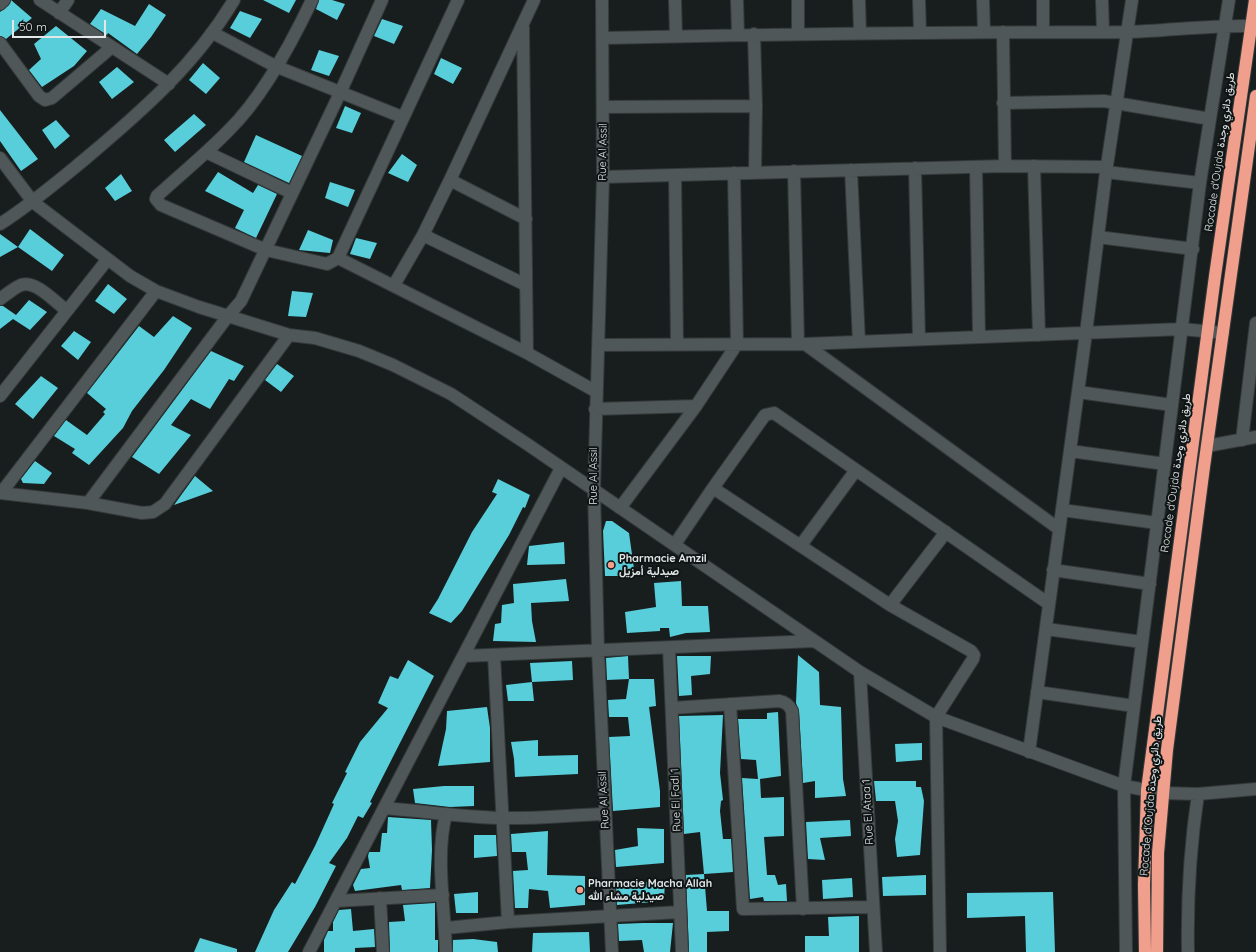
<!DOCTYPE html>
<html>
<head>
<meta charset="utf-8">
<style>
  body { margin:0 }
  #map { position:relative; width:1256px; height:952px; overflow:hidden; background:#181e1e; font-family:Quicksand,sans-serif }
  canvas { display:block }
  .scale { position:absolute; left:12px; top:20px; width:94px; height:18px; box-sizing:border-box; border:2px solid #e3e7e8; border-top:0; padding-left:5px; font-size:12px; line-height:14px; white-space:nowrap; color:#e3e7e8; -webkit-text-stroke:3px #0f1415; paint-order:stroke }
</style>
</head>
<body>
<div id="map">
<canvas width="1256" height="952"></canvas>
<div class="scale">50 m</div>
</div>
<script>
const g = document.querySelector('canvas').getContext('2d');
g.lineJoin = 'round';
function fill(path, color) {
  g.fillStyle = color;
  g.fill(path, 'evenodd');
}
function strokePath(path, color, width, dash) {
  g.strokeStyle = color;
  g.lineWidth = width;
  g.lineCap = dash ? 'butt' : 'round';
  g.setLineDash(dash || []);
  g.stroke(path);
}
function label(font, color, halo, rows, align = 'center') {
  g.font = font + ' Quicksand,Vazirmatn,sans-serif';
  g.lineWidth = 4;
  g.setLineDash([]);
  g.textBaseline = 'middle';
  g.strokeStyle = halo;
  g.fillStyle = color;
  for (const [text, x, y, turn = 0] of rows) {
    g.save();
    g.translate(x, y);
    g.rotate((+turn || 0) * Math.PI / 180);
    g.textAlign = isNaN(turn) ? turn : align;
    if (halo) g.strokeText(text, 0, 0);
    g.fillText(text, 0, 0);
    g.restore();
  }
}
fill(new Path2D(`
  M11 0 32 18 6 39 0 36V12L9 5Z
  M263 0H296L289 13Z
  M319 0H332L345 4 337 20 316 9Z
  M149 4 166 15 151 37 137 54 108 33 107 35 90 24 101 9 135 26Z
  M240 11 262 19 250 38 230 28Z
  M382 19 403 26 394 44 374 36Z
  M56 26 87 51 74 66 42 87 29 70 41 59 34 44Z
  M319 50 339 56 329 76 311 70Z
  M441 58 462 68 453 84 434 74Z
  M203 63 220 78 206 94 189 80Z
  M117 67 134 82 112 99 99 82Z
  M345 106 361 113 352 133 336 128Z
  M0 110 38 159 21 171 0 141Z
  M194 114 206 125 175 152 164 140Z
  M56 120 70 136 55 149 42 130Z
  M256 135 302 156 289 183 244 162Z
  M402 154 417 165 408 182 388 173Z
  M218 172 253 193 258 185 277 194 256 238 235 228 244 210 205 191Z
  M121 174 132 191 115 201 105 188Z
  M330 182 355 190 348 207 325 198Z
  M30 229 64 255 52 271 18 247Z
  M308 230 333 240 330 253 299 250Z
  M0 234 18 247 0 257Z
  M356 238 377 243 370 259 350 254Z
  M108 284 127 299 114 314 95 301Z
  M292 291 313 293 306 317 288 316Z
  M29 300 47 312 30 330 13 319 0 329V306H3L16 315Z
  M173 316 192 328 164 370 132 411 123 428 89 465 72 453 75 449 54 436 66 420 87 435 105 414 103 412 106 409 87 393 139 326 154 337Z
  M74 331 91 342 78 360 61 346Z
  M211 351 244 366 234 381 229 379 210 409 191 399 171 425 191 435 159 474 132 457Z
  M277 364 294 376 281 392 265 380Z
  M41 376 58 388 33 419 15 404Z
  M35 461 52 473 44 484 23 483 21 479Z
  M195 476 213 491 174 505Z
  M498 479 530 495 525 508 523 507 509 535 462 611 451 623 429 613 438 599 472 532 497 494 492 492Z
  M606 521H612L629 533 635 576H605L603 531Z
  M564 542 565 564 527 565 529 546Z
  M566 579 569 601 531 603 532 621 536 642 493 641 495 624 501 623 502 605 514 603 513 584Z
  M681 581 682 606H708L710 632 686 633 670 637 669 628H660V631L627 633 625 612 656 607 654 583Z
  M798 655 819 672 820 705 841 707 843 779 846 796 815 798V781L803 783 799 711 796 703Z
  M628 656 629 679 607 680 606 658Z
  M677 656H711L710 674 691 676 692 695 679 696Z
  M408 660 434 676 370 802 372 803 363 818 358 816 347 838 329 863 336 866 315 907 288 952H255L274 910 292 882 295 884 315 846 334 804 332 803 347 773 345 772 360 742 388 708 378 703 390 676 398 679Z
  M572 661 573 680 532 682 530 663Z
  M629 679H654L656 706 649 707 660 791V807L613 811 609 737 630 736 628 717H609L608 700 626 699Z
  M532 682 534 701H508L506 685Z
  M487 707 490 728V762L438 766 446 729 447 711Z
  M778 712 781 776 760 779 761 798 784 797V836L764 837 767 875H775L778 885 786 884 787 901H764L763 897 750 899 742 778 758 779 756 760 741 759 738 719H767V713Z
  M723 715 720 773 723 800 721 801 720 811 723 839H731L733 872 704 874 700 832 684 834 679 716Z
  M538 740V756L578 755V774L515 777 514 759 511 742Z
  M922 743V760L896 762 895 744Z
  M874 781H916V787H921L924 801 920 855 897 857 895 839 898 821 895 801H876Z
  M444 786H474V806L450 807 415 803 413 789Z
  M388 817 431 820 432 850 430 888 402 890 401 885 355 891 353 885 361 869 370 868 368 856 369 852H380L382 833H387Z
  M850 820 851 836 820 838 825 860 808 859 806 822Z
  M637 828 664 829V863L616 867 615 850 638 846Z
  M548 831 547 875 585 876V905L550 908 548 891 529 889 528 908H515L513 871 528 870 526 852H512L511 834Z
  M474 835H496L497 856 474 858Z
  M704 874 707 911H729V931L707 932V952H689L686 875Z
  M926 875V895L883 896 882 877Z
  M852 878 853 897 823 899 822 880Z
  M665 880 664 901 617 905 616 886Z
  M478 892V913H456L454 894Z
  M1053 892 1055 952H1026L1025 916 967 918V893Z
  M435 903V940H438V952H390L389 922 405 921 403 905Z
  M351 909 353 931 374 929 375 947 355 948V952H324V940L328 931H333V922L339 910Z
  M859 916V952H805V936H829L828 917Z
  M643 923H673L670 952H644L642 940 619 941 618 924Z
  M589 932 590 952H532L533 933Z
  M200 938 237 949V952H194Z
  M473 939 497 942 498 952H453V940Z`), '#57ceda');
const minor = new Path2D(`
  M40 0 169 84
  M312 0C292 42 262 98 229 130 207 153 181 174 157 196L156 199 161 205 266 250 327 264 338 258 458 0
  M602 0 603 177 594 490 598 651 612 952
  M675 0 676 36
  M737 0 738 34
  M859 0 860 33
  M919 0 920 32
  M983 0 984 32
  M1043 0V32
  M1102 0 1103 32
  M0 4 4 0
  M59 13 68 0
  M523 27 527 353
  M1003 32 1005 166
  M213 33 275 66 402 117
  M754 34 756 106 755 172
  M798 34V0
  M603 38C777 34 950 32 1124 32 1167 31 1209 25 1251 26
  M0 43 39 96 45 100 52 98 112 47
  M1003 103 1104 101 1210 119 1200 183 1124 786 1126 952
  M603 107 756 106
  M1210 119 1229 0
  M206 152 292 193
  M0 158 33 202 130 276 156 291 199 307 289 335 315 338 359 351 393 365 451 394 527 444 860 672 936 717 1124 786 1163 793 1198 794 1256 789
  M1034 166 1039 335
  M976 167 979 337
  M915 168 919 339
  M851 170 859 342
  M794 171 798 343
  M1106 172 1200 183
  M675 175 677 344
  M603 177 1005 166 1107 167
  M450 180 526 219
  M0 224C30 205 57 182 85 159 141 112 196 64 234 0
  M423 235 526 285
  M1098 237 1193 249
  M338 258 527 353 595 391
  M394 285 423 235 450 180 534 0
  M0 299C7 294 14 288 21 285 36 280 55 302 66 310
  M805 344 1059 529
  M599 345 805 344 1182 329 1223 333
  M1078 392 1172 405
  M0 396 107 260
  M595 409 696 406
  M1242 440 1256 323
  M1207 446 1256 437
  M1070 451 1165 464
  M713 488 890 605 971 651 974 655 973 659 936 717 940 952
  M0 493 88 503 142 513 153 512 165 504 289 335
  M1 493 156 291
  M88 503 228 316 241 301 340 93 382 0
  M620 508 696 406 737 344 734 173
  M1062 510 1157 523
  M675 544 713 488 765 415 774 413 1049 604
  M801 545 856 470
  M1053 570 1150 584
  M890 605 946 532
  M1046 629 1142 642
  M669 648 682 952
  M494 655 508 922
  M464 656 814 641
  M860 672 876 952
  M1037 692 1134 706
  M730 704 743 909 873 907
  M672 708 779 701C786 702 789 705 792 711L803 909
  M1029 752 1086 333 1106 172 1132 0
  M384 808C423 811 461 817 500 818 535 819 570 815 604 814
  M380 898 383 952
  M336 901 443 895
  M446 928 508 922 680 912
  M309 952 561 468
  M446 952C445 912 435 853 446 815
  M1188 952C1187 899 1190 847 1198 794`);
const highway = new Path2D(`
  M1145 952 1144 885 1147 790 1215 276 1255 0
  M1157 952 1158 853 1167 750 1204 467 1256 96`);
strokePath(minor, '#353939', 14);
strokePath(highway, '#353939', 14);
strokePath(minor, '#505758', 12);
strokePath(highway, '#f19f8d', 12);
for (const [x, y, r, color] of [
  [611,565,4,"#f49e8a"],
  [580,890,4,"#f49e8a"]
]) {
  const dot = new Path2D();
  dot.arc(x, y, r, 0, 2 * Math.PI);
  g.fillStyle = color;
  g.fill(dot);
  strokePath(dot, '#0f1415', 1.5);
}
label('11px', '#e3e7e8', '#0f1415', [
  ["Rue Al Assil",603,152,-89],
  ["Rocade d'Oujda طريق دائري وجدة",1220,152,-82],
  ["Rocade d'Oujda طريق دائري وجدة",1176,473,-82],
  ["Rue Al Assil",594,476,-90],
  ["Rocade d'Oujda طريق دائري وجدة",1151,796,-85],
  ["Rue Al Assil",604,800,-93],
  ["Rue El Fadl 1",676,800,-92],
  ["Rue El Ataa 1",868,812,-93]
]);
label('bold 11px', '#e3e7e8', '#0f1415', [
  ["Pharmacie Amzil",619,559],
  ["صيدلية أمزيل",619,572],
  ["Pharmacie Macha Allah",588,884],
  ["صيدلية مشاء الله",588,897]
], 'left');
</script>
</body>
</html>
